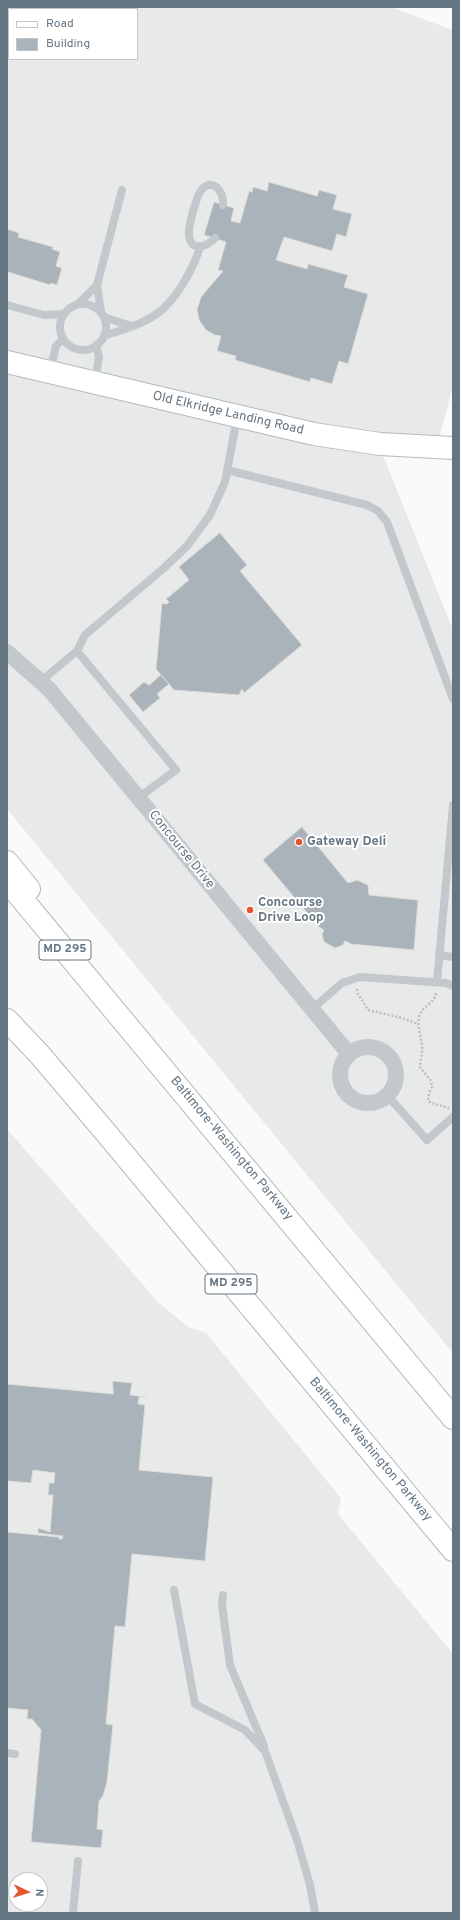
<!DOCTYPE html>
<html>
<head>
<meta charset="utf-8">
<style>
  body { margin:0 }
  #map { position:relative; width:460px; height:1920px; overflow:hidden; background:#fafaf8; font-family:Overpass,sans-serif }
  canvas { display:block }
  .frame { position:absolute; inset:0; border:8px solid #657683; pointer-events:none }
  .legend { position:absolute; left:8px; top:8px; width:130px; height:52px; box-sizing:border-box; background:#fff; border:1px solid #c1c8cd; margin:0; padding:5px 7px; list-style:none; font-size:12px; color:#657683 }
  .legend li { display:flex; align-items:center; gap:8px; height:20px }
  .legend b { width:20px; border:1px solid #c1c8cd }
  .north { position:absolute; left:8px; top:1872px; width:40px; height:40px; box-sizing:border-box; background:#fff; border:1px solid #c1c8cd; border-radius:50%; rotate:94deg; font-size:11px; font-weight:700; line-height:16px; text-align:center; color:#657683 }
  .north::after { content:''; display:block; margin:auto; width:14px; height:18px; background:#e4572e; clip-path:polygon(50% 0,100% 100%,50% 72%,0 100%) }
</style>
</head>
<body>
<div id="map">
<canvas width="460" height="1920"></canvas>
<div class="frame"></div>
<ul class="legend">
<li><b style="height:5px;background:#fff"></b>Road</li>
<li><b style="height:11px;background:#aab3b9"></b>Building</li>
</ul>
<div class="north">N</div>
</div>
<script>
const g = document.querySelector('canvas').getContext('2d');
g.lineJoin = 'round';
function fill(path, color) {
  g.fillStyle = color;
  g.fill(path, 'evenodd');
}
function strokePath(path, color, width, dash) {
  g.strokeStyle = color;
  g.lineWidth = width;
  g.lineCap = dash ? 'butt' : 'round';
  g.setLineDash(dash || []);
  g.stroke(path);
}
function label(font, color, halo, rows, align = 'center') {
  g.font = font + ' Overpass,sans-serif';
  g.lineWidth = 4;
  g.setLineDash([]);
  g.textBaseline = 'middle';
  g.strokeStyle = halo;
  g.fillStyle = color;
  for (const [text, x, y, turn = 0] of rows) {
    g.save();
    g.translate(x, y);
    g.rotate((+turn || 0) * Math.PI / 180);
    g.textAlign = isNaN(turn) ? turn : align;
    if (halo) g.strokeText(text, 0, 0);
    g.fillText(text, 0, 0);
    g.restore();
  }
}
fill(new Path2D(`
  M7 7H391L453 30V385L439 440 377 437 237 407 7 351ZM9 9H137V59H9Z
  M7 374 255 432 351 451 382 453 453 630V1353L7 809Z
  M7 1129 159 1303 188 1327 206 1333 341 1498 338 1514 453 1654V1913H7ZM16 1880H40V1904H16Z`), '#e8e9e9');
const building = new Path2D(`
  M269 182 317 196 319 190 337 195 333 209 352 214 346 237 337 234 332 251 284 237 276 260 307 269 308 264 348 275 344 287 368 294 348 364 339 361 332 384 311 378 310 382 235 360 236 356 217 351 221 336 215 335 206 330 199 320 197 309 201 297 223 271 218 270 226 242 204 235 214 202 234 208 231 221 240 223 249 191 252 192 253 187 267 191Z
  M7 229 19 233 18 237 53 247 52 249 60 252 56 266 62 268 57 285 51 283 50 285 8 272 7 276Z
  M220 533 247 565 240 571 302 645 244 693 242 689 239 695 174 690 156 669 162 603 167 604 169 602 166 599 189 580 179 567Z
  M161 675 169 684 157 694 160 698 143 712 129 695 144 682 149 685Z
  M302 827 348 883 357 880 368 885 369 895 418 900 414 950 351 944 345 941 343 945 335 948 324 942 322 934 324 930 319 927 263 860Z
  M113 1381 132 1383 130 1395 146 1397H139L138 1404 145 1405 139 1470 213 1477 205 1561 132 1554 125 1627 115 1626 106 1724 113 1725 107 1782 103 1796 99 1801 97 1829 103 1830 101 1848 31 1842 41 1730 32 1719H27L28 1710 7 1708V1532L59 1537V1539H62L63 1536 38 1533V1528L50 1532 53 1495H48L49 1483H54L55 1473 33 1470 31 1483 7 1481V1384L113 1394Z`);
fill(building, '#aab3b9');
strokePath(building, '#dcdcda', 1);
const secondary = new Path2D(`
  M7 362 314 434 380 444 453 448`);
const highway = new Path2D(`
  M7 862 29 889
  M7 881 453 1418
  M7 1020 40 1055 107 1134 453 1550`);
strokePath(secondary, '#b3babf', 24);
strokePath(highway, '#b4b9bd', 24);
strokePath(new Path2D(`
  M357 989 358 994 368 1010 402 1018 418 1024
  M436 993C434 1004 424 1005 420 1014 416 1024 421 1035 422 1045 423 1053 420 1060 420 1067L431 1081 432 1087 429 1093 428 1101C435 1105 441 1105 449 1108`), '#bbbfc2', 2.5, [2, 2]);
strokePath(new Path2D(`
  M215 238C208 245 202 248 193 245 191 242 189 239 189 236 188 227 196 195 203 188 215 178 224 194 223 205
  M60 327a23 23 0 1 1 46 0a23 23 0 1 1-46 0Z
  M78 304 97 285
  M7 305 44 315 63 314
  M101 312 97 285 122 190
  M104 317 131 326
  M104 336C124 329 148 323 164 308 179 294 194 267 200 247
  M50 371 56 346 63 339
  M95 382 99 357 96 345
  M227 470 367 505 378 511 387 522 453 699
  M77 651 85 635 164 568 187 546 210 515 225 482 237 418
  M41 681 77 651 176 770 138 798
  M439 955 453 957
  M437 982 453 805
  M312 1009 342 983 360 977 446 983 453 986
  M387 1095 427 1140 453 1117
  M174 1590 195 1704 245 1730 265 1751 297 1840 310 1885 315 1913
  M223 1595 222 1605 230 1665 264 1746
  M7 1753 15 1754
  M73 1913 78 1861`), '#c3c8cc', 8);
strokePath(new Path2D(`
  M7 652 49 689 349 1054
  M340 1075a28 28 0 1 1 56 0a28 28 0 1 1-56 0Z`), '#c3c8cc', 16);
strokePath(secondary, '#fff', 22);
strokePath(highway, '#fff', 22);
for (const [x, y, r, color] of [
  [299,842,4,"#e4572e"],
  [250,910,4,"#e4572e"]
]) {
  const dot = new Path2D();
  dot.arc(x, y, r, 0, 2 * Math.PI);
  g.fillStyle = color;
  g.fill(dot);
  strokePath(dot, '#fff', 1.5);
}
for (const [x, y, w] of [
  [65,950,52],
  [231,1284,52]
]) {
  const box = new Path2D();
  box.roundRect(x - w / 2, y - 10, w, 20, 3);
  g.fillStyle = '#fff';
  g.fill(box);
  strokePath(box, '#657683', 1);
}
label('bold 12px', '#657683', null, [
  ["MD 295",65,950],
  ["MD 295",231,1284]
]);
label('13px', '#657683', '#fff', [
  ["Old Elkridge Landing Road",228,414,13],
  ["Concourse Drive",181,850,51],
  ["Baltimore-Washington Parkway",231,1149,50],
  ["Baltimore-Washington Parkway",370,1450,50]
]);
label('bold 13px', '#657683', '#fff', [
  ["Gateway Deli",307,842],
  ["Concourse",258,903],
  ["Drive Loop",258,918]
], 'left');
</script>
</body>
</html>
